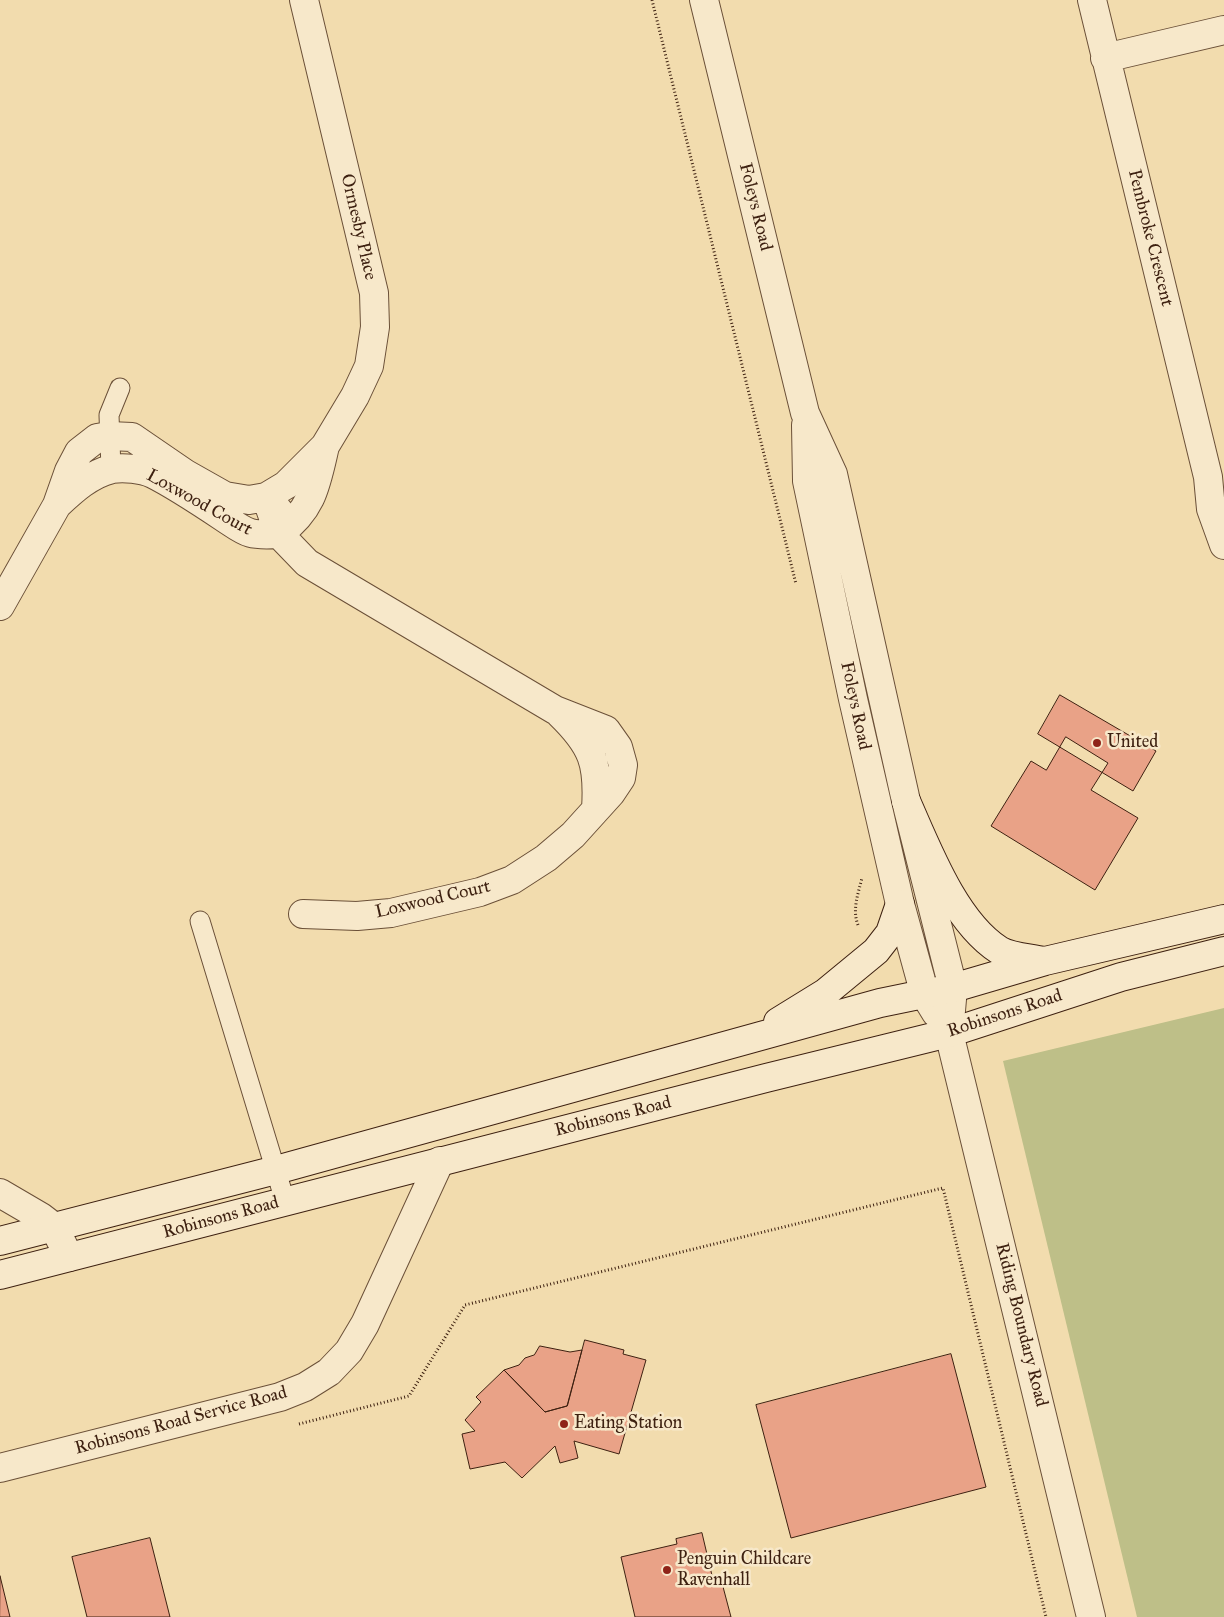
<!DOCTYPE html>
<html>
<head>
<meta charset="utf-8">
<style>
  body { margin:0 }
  canvas { display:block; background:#f2dcae }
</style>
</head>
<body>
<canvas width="1224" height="1617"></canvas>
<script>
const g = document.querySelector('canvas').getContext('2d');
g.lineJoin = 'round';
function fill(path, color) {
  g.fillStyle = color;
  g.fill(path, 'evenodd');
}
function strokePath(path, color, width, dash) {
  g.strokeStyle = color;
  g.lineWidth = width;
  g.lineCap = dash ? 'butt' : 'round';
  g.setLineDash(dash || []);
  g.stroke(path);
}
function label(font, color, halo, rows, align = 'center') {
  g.font = font + ' "IM FELL Great Primer",serif';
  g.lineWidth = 5;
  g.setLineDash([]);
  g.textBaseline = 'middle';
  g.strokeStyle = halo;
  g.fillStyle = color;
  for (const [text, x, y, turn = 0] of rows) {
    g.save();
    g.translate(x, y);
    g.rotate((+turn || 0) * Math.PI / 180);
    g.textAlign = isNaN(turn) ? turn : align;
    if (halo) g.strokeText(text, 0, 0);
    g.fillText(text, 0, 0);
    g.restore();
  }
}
fill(new Path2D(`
  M1224 1008V1617H1137L1003 1061Z`), '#bebf88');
const building = new Path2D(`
  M1060 695 1156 751 1133 791 1038 734Z
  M1066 737 1108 763 1091 790 1138 818 1095 890 991 826 1031 761 1046 770Z
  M585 1340 624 1350 623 1354 646 1360 619 1454 574 1441 578 1458 560 1463 555 1446 522 1478 505 1462 470 1469 462 1434 475 1431 465 1420 481 1402 476 1397 504 1370 545 1412 567 1406Z
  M540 1346 570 1352 582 1350 567 1406 545 1412 504 1370 519 1365 525 1358 534 1355Z
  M951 1354 986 1487 791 1538 756 1405Z
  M702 1533 714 1584 722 1583 731 1617H635L621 1557 677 1544 676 1539Z
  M150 1538 170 1617H87L72 1557Z
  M0 1576 10 1617H0Z`);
fill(building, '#e9a287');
strokePath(building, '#3e2111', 1);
const service = new Path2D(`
  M111 469 109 415 120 388
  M200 921 285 1201`);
const minor = new Path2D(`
  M304 0 374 293 375 327 369 366 355 396 325 446 286 485 266 497 279 534C313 509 316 485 325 446
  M1092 0 1208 477 1211 509 1224 545
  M1105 58 1224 30
  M57 505C72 491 90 474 112 469 124 467 142 469 153 474 175 485 202 503 223 517 247 533 248 536 279 534L307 563 555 710 606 730 618 747 623 765 621 778 611 793 573 835 546 858 512 880 480 892 391 913 357 916 303 914
  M0 606 57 505 69 471 79 452 97 438 109 436 132 437 186 474 225 496 249 500 266 497 278 510
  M560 714C593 746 599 764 596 809
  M949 1033 1091 1617
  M0 1193 41 1217 54 1227 69 1257
  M0 1468 280 1397 305 1387 329 1372 349 1351 365 1324 440 1161`);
const tertiary = new Path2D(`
  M704 0 805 413 833 474 906 801 953 988 949 1033
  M806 425 807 481 853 699 900 904 925 995 936 1013`);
const secondary = new Path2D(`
  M906 801C927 848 954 921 999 950 1010 957 1030 958 1043 961
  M778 1022 825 993 876 951 890 933 900 904
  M0 1241 276 1170 880 1003 953 988 1045 961 1224 919
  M0 1275 766 1078 949 1033 1121 977 1224 951`);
strokePath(service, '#6b5038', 21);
strokePath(minor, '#6b5038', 30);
strokePath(tertiary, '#6b5038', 30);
strokePath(secondary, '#3e2111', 30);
strokePath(new Path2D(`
  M652 0 796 584
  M858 925C852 910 858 894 862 878
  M299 1424 409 1396 465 1305 943 1188 1046 1617`), '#3e2111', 3, [1, 2.5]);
strokePath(service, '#f7e8ca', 19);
strokePath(minor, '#f7e8ca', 28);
strokePath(tertiary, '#f7e8ca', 28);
strokePath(secondary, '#f7e8ca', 28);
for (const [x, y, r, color] of [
  [1097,743,5,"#8f2418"],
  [564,1424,5,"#8f2418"],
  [667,1570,5,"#8f2418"]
]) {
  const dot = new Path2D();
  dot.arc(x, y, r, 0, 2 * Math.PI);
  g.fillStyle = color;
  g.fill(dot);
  strokePath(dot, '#f7e8ca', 2);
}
label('18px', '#3e2111', '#f7e8ca', [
  ["Foleys Road",755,207,76],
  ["Ormesby Place",358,227,77],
  ["Pembroke Crescent",1150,238,76],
  ["Loxwood Court",199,503,29],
  ["Foleys Road",855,706,78],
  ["Loxwood Court",433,900,-13],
  ["Robinsons Road",1005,1014,-18],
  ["Robinsons Road",613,1117,-14],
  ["Robinsons Road",221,1218,-15],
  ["Riding Boundary Road",1021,1325,76],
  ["Robinsons Road Service Road",181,1421,-15]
]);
label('18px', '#3e2111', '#f7e8ca', [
  ["United",1107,743],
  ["Eating Station",574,1424],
  ["Penguin Childcare",677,1560],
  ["Ravenhall",677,1581]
], 'left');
</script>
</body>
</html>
